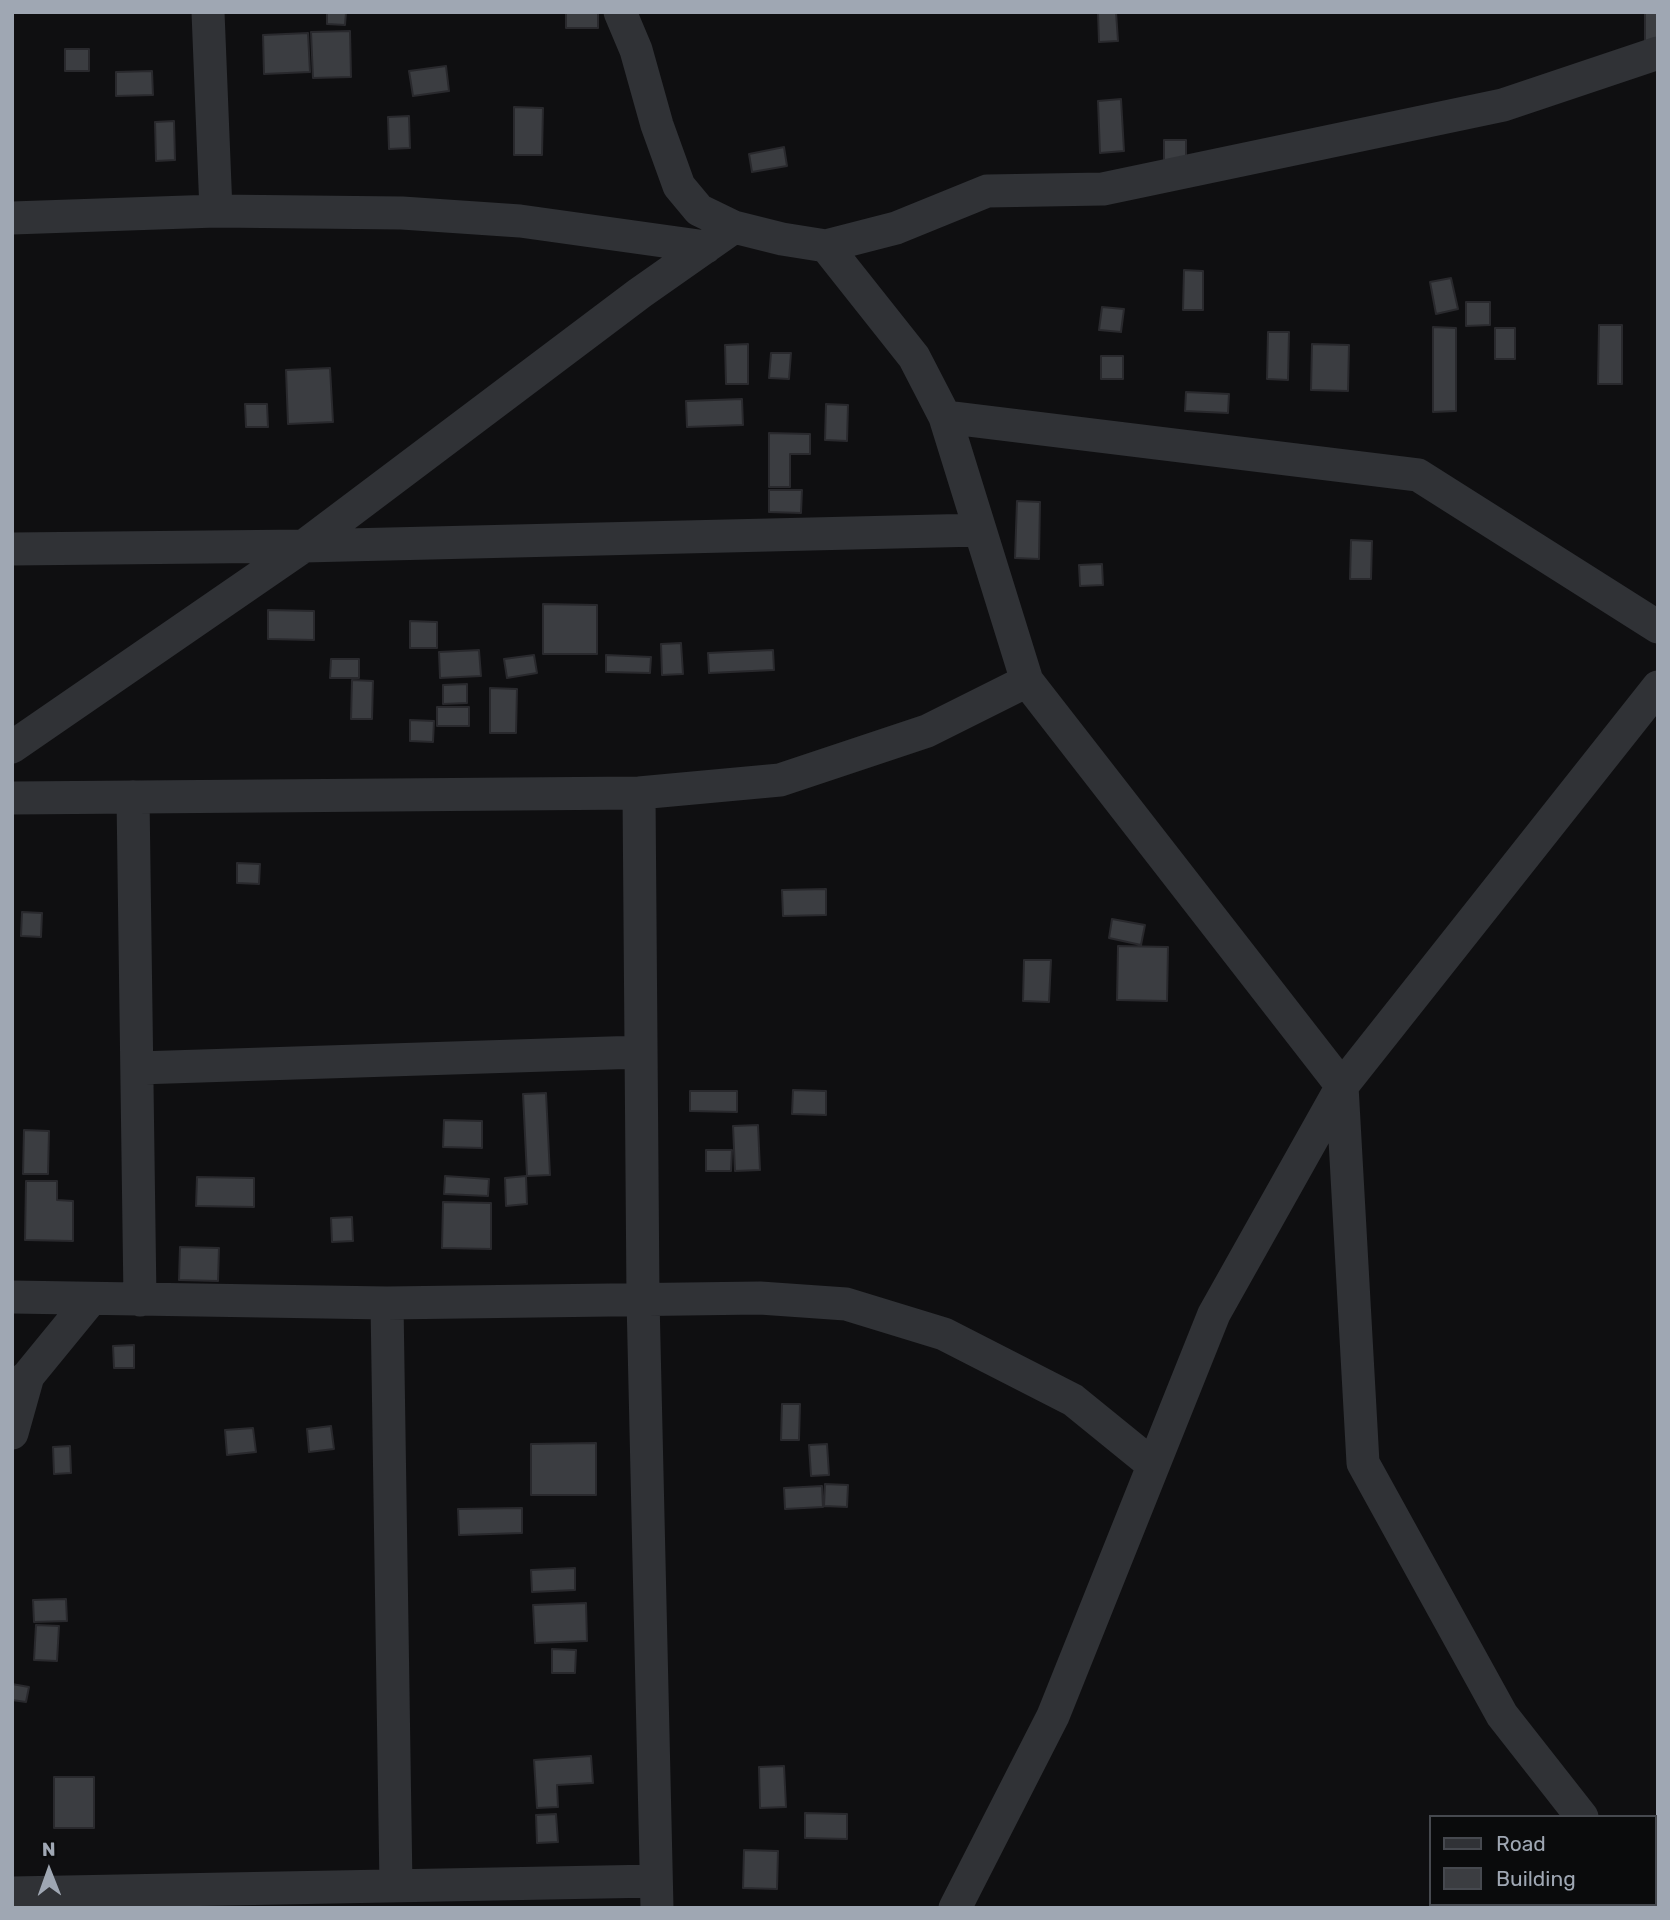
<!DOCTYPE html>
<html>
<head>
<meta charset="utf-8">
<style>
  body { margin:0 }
  #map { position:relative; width:1670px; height:1920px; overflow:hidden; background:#0f0f11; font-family:Rubik,sans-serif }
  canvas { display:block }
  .frame { position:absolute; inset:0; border:14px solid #9fa7b3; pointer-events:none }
  .legend { position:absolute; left:1429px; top:1815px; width:228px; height:91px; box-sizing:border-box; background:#0a0b0c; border:2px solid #46494f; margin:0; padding:9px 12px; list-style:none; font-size:21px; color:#9fa7b3 }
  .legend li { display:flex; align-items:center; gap:14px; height:35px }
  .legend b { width:35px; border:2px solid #46494f }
  .north { position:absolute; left:14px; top:1836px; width:70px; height:70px; -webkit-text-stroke:5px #0a0b0c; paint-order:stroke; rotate:359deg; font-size:19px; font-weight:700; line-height:28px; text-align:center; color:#9fa7b3 }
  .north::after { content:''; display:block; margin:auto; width:24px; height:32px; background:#9fa7b3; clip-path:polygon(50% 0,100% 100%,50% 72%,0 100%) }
</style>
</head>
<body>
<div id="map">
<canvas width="1670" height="1920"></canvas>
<div class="frame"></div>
<ul class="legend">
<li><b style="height:9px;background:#303236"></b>Road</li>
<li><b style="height:19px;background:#3b3d41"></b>Building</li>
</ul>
<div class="north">N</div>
</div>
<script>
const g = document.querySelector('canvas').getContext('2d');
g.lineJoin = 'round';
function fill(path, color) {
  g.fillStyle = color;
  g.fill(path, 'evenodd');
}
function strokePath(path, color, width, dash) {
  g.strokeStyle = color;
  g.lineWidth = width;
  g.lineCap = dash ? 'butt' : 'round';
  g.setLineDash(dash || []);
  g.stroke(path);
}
const building = new Path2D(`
  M327 12H346L345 25 327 24Z
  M566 12H598V28H566Z
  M1098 12H1116L1118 41 1099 42Z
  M1645 12H1658V48H1645Z
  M350 31 351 77 313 78 311 32Z
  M308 33 310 72 264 74 263 35Z
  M65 49H89V71H65Z
  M446 66 449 91 413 96 409 71Z
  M152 71 153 95 116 96V72Z
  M1121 99 1124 151 1100 153 1098 101Z
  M514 107 543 108 542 155H514Z
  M409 116 410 148 389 149 388 117Z
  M174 121 175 160 156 161 155 122Z
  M1164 140H1186V162H1164Z
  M784 147 787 166 752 172 749 154Z
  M1184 270 1203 271V310H1183Z
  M1451 278 1458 309 1436 314 1430 282Z
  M1466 302H1490V325L1466 326Z
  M1102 307 1124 309 1121 332 1099 330Z
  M1599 325H1622V384H1598Z
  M1433 327 1456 328V411L1433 412Z
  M1495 328H1515V359H1495Z
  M1268 332H1289L1288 380 1267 379Z
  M748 344V384H726L725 345Z
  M1312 344 1349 345 1348 391 1311 390Z
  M771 353H791L789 379 769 378Z
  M1101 356H1123V379H1101Z
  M330 368 333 422 288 424 286 370Z
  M1186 392 1229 394 1228 413 1185 411Z
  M742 399 743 425 687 427 686 401Z
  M245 404H267L268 427H246Z
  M826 404 848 405 847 441 825 440Z
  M769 433 810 434V454H790V487H769Z
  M769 490H802L801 513 769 512Z
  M1017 501 1040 502 1039 559 1015 558Z
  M1351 540 1372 541 1371 579H1350Z
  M1102 564 1103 585 1080 586 1079 565Z
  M543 604 597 605V654H543Z
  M268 610 314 611V640L268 639Z
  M410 621 437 622V648H410Z
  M681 643 683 674 662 675 661 644Z
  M479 650 481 676 440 678 439 652Z
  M773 650 774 670 709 673 708 653Z
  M534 655 537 673 507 678 504 659Z
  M606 655 651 657 650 673 606 672Z
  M331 659H359V678H330Z
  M352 680 373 681 372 719H351Z
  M467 684V703L443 704V685Z
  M490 688 517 689 516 733H490Z
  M437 707H469V726H437Z
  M410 720 434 721 433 742 410 741Z
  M237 863 260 864 259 884 237 883Z
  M826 889V915L783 916 782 890Z
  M22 912 42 913 41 937 21 936Z
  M1112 919 1145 925 1141 945 1109 938Z
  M1118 946 1168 947 1167 1001 1117 1000Z
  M1024 960H1051L1049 1002 1023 1001Z
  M793 1090 826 1091V1115L792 1114Z
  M690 1091H737V1112L690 1111Z
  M546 1093 550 1175 527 1176 523 1094Z
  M444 1120 482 1121V1148L443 1147Z
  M758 1125 760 1170 735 1171 733 1126Z
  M24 1130 49 1131 48 1174H23Z
  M706 1150H732L731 1171H706Z
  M445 1176 489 1179 488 1196 444 1194Z
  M526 1176 527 1204 506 1206 505 1178Z
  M197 1177 254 1178V1207L196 1206Z
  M26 1181H57V1200L73 1201V1241L25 1240Z
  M443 1202 491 1203V1249L442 1248Z
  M352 1217 353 1241 332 1242 331 1218Z
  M180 1247 219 1248 218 1281 179 1280Z
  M134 1345V1368H114L113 1346Z
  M782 1404H800L799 1440H781Z
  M331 1426 334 1449 309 1452 307 1429Z
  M253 1428 256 1452 227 1455 225 1430Z
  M596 1443V1495H531V1444Z
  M827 1444 829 1475 811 1476 809 1445Z
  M70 1446 71 1473 54 1474 53 1447Z
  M825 1484 848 1485 847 1507 824 1506Z
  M822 1486 823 1507 785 1509 784 1488Z
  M522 1508V1533L459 1535 458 1509Z
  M575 1568V1590L532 1592 531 1570Z
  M66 1599 67 1621 34 1622 33 1600Z
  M586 1603 587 1641 535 1643 533 1605Z
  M36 1625 59 1626 57 1661 34 1660Z
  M552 1649 576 1650 575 1673H552Z
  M12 1684 29 1687 26 1702 12 1700Z
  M591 1756 593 1783 557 1785 558 1807 537 1808 534 1760Z
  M784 1766 786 1807 760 1808 759 1767Z
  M54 1777H94V1828H54Z
  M805 1813 847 1814V1839L805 1838Z
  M556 1814 558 1842 537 1843 536 1815Z
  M744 1850 778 1851 777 1889 743 1888Z`);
fill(building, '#3b3d41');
strokePath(building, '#29292d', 2);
strokePath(new Path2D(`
  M208 12 216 211
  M620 12 636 50 657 125 679 186 699 210 734 227 782 239 826 246 896 228 987 191 1103 189 1503 105 1658 53
  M12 218 216 211 402 213 520 221 706 247
  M826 246 914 357 945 417 1027 681 1342 1086 1363 1463 1502 1715 1582 1817
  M945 417 1418 475 1658 627
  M12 549 304 546 980 530
  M12 747 304 546 640 293 734 227
  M639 793 643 1299 657 1908
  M133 797 140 1300
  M12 798 639 793 780 780 927 731 1027 681
  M138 1068 641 1052
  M12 1297 387 1303 760 1298 846 1304 944 1334 1073 1400 1153 1465
  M387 1303 396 1886
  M12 1389 28 1376 91 1299
  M12 1433 28 1376
  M12 1893 656 1881
  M1654 1904 1657 1908
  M955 1908 1053 1716 1214 1314 1342 1086 1658 687`), '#303236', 33);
</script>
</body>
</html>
